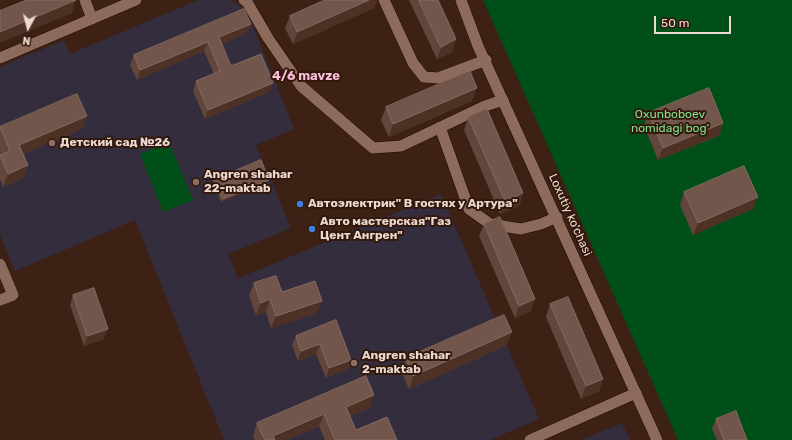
<!DOCTYPE html>
<html>
<head>
<meta charset="utf-8">
<style>
  body { margin:0 }
  #map { position:relative; width:792px; height:440px; overflow:hidden; background:#3d2115; font-family:Rubik,sans-serif }
  canvas { display:block }
  .north { position:absolute; left:8px; top:8px; width:40px; height:40px; -webkit-text-stroke:3px #32180b; paint-order:stroke; rotate:187deg; font-size:11px; font-weight:700; line-height:16px; text-align:center; color:#ebd8d0 }
  .north::after { content:''; display:block; margin:auto; width:14px; height:18px; background:#ebd8d0; clip-path:polygon(50% 0,100% 100%,50% 72%,0 100%) }
  .scale { position:absolute; left:654px; top:16px; width:77px; height:18px; box-sizing:border-box; border:2px solid #ebd8d0; border-top:0; padding-left:5px; font-size:12px; line-height:14px; white-space:nowrap; color:#ebd8d0; -webkit-text-stroke:3px #32180b; paint-order:stroke }
</style>
</head>
<body>
<div id="map">
<canvas width="792" height="440"></canvas>
<div class="north">N</div>
<div class="scale">50 m</div>
</div>
<script>
const g = document.querySelector('canvas').getContext('2d');
g.lineJoin = 'round';
function fill(path, color) {
  g.fillStyle = color;
  g.fill(path, 'evenodd');
}
function strokePath(path, color, width, dash) {
  g.strokeStyle = color;
  g.lineWidth = width;
  g.lineCap = dash ? 'butt' : 'round';
  g.setLineDash(dash || []);
  g.stroke(path);
}
function label(font, color, halo, rows, align = 'center') {
  g.font = font + ' Rubik,sans-serif';
  g.lineWidth = 4;
  g.setLineDash([]);
  g.textBaseline = 'middle';
  g.strokeStyle = halo;
  g.fillStyle = color;
  for (const [text, x, y, turn = 0] of rows) {
    g.save();
    g.translate(x, y);
    g.rotate((+turn || 0) * Math.PI / 180);
    g.textAlign = isNaN(turn) ? turn : align;
    if (halo) g.strokeText(text, 0, 0);
    g.fillText(text, 0, 0);
    g.restore();
  }
}
fill(new Path2D(`
  M198 0H230L246 9 294 129 256 145 291 228 228 254 238 278 210 290 441 194 539 419 490 440H224L135 220 15 271 0 235V67L64 40 70 54Z
  M622 423 630 440H581Z`), '#342d3d');
fill(new Path2D(`
  M483 0H792V440H678Z
  M169 142 193 200 163 212 140 154Z`), '#004f19');
const minor = new Path2D(`
  M85 0 92 19
  M244 0 247 2 268 38 301 86 373 148 401 146 485 106 503 100
  M384 0 413 63 424 77 438 78 486 60
  M0 58 136 0
  M440 127 469 209 490 224 521 229 541 224 557 217
  M0 264 13 295 0 300
  M530 440 636 393`);
const tertiary = new Path2D(`
  M461 0 478 46 657 440`);
strokePath(minor, '#220a01', 12);
strokePath(tertiary, '#220a01', 12);
strokePath(minor, '#8c6b5d', 11);
strokePath(tertiary, '#8c6b5d', 11);
fill(new Path2D(`
  M325 0H377L374 8 293 44 285 28 290 16Z
  M409 0H438L456 39 452 52 437 59Z
  M247 33 222 44 231 66 273 83 269 92 205 119 193 91 196 81 214 74 204 51 137 80 130 65 134 55Z
  M472 101 389 137 381 120 386 107Z
  M648 113 723 123 719 136 658 160 644 126Z
  M87 116 82 129 23 154 28 165 23 178 3 187 0 179V155L1 154 0 152V127Z
  M468 117 523 193 519 206 500 214 464 130Z
  M214 180 268 183 221 202 213 183Z
  M684 192 753 209 693 235 680 205Z
  M484 224 531 311 515 318 479 236Z
  M254 283 282 292 317 313 271 328 266 312 256 315 249 296Z
  M73 295 104 339 84 346 70 305Z
  M550 304 603 379 599 391 581 399 546 317Z
  M336 320 351 360 348 369 326 378 316 354 298 361 292 345 296 336Z
  M507 345 409 389 401 371 406 358Z
  M370 408 350 416 356 430 397 440H325L319 426 287 440H255L253 436 257 423Z
  M716 419 747 440H717L712 429Z`), '#63463b');
fill(new Path2D(`
  M76 0 72 13 0 43V32Z
  M369 0H377L374 8 293 44 297 32Z
  M251 24 247 33 215 47 219 37Z
  M456 39 452 52 437 59 441 47Z
  M208 42 204 51 137 80 140 70Z
  M273 83 269 92 205 119 208 110Z
  M477 88 472 101 389 137 393 124Z
  M87 116 82 129 14 158 19 145Z
  M723 123 719 136 658 160 663 148Z
  M28 165 23 178 3 187 8 174Z
  M269 180 268 183 221 202 223 199Z
  M523 193 519 206 500 214 505 201Z
  M758 197 753 209 693 235 698 223Z
  M270 299 266 312 256 315 261 303Z
  M535 299 531 311 515 318 519 306Z
  M322 301 317 313 271 328 276 316Z
  M108 329 104 339 84 346 87 336Z
  M512 332 507 345 409 389 413 376Z
  M320 344 316 354 298 361 301 351Z
  M351 360 348 369 326 378 329 368Z
  M603 379 599 391 581 399 586 386Z
  M374 395 370 408 342 420 346 407Z
  M324 414 319 426 287 440H271L273 436Z`), '#4e3125');
const building = new Path2D(`
  M27 0H76L0 32V11Z
  M325 0H369L297 32 290 16Z
  M419 0H438L456 39 441 47Z
  M244 9 251 24 219 37 231 66 261 54 273 83 208 110 196 81 220 71 208 42 140 70 134 55Z
  M470 71 477 88 393 124 386 107Z
  M709 88 723 123 663 148 648 113Z
  M77 94 87 116 19 145 28 165 8 174 0 155 10 151 0 127Z
  M487 109 523 193 505 201 468 117Z
  M261 160 269 180 223 199 214 180Z
  M744 166 758 197 698 223 684 192Z
  M500 217 535 299 519 306 484 224Z
  M276 276 282 292 315 281 322 301 276 316 270 299 261 303 254 283Z
  M94 288 108 329 87 336 73 295Z
  M568 297 603 379 586 386 550 304Z
  M504 315 512 332 413 376 406 358Z
  M336 320 351 360 329 368 320 344 301 351 296 336Z
  M366 376 374 395 346 407 356 430 387 417 397 440H335L324 414 273 436 275 440H265L257 423Z
  M736 411 747 440H724L716 419Z`);
fill(building, '#72564b');
strokePath(building, '#856a60', 1);
for (const [x, y, r, color] of [
  [52,143,4,"#8d6e63"],
  [196,182,4,"#8d6e63"],
  [300,204,4,"#3f7fe0"],
  [312,229,4,"#3f7fe0"],
  [354,363,4,"#8d6e63"]
]) {
  const dot = new Path2D();
  dot.arc(x, y, r, 0, 2 * Math.PI);
  g.fillStyle = color;
  g.fill(dot);
  strokePath(dot, '#32180b', 1.5);
}
label('12px', '#7ce08c', '#32180b', [
  ["Oxunboboev",670,115],
  ["nomidagi bog'",670,129]
]);
label('bold 12px', '#ebd8d0', '#32180b', [
  ["Детский сад №26",60,143],
  ["Angren shahar",204,175],
  ["22-maktab",204,189],
  ["Автоэлектрик\" В гостях у Артура\"",308,204],
  ["Авто мастерская\"Газ",320,222],
  ["Цент Ангрен\"",320,236],
  ["Angren shahar",362,356],
  ["2-maktab",362,370]
], 'left');
label('12px', '#ebd8d0', '#32180b', [
  ["Loxutiy ko'chasi",570,215,66]
]);
label('bold 13px', '#f9bbd8', '#32180b', [
  ["4/6 mavze",306,76]
]);
</script>
</body>
</html>
